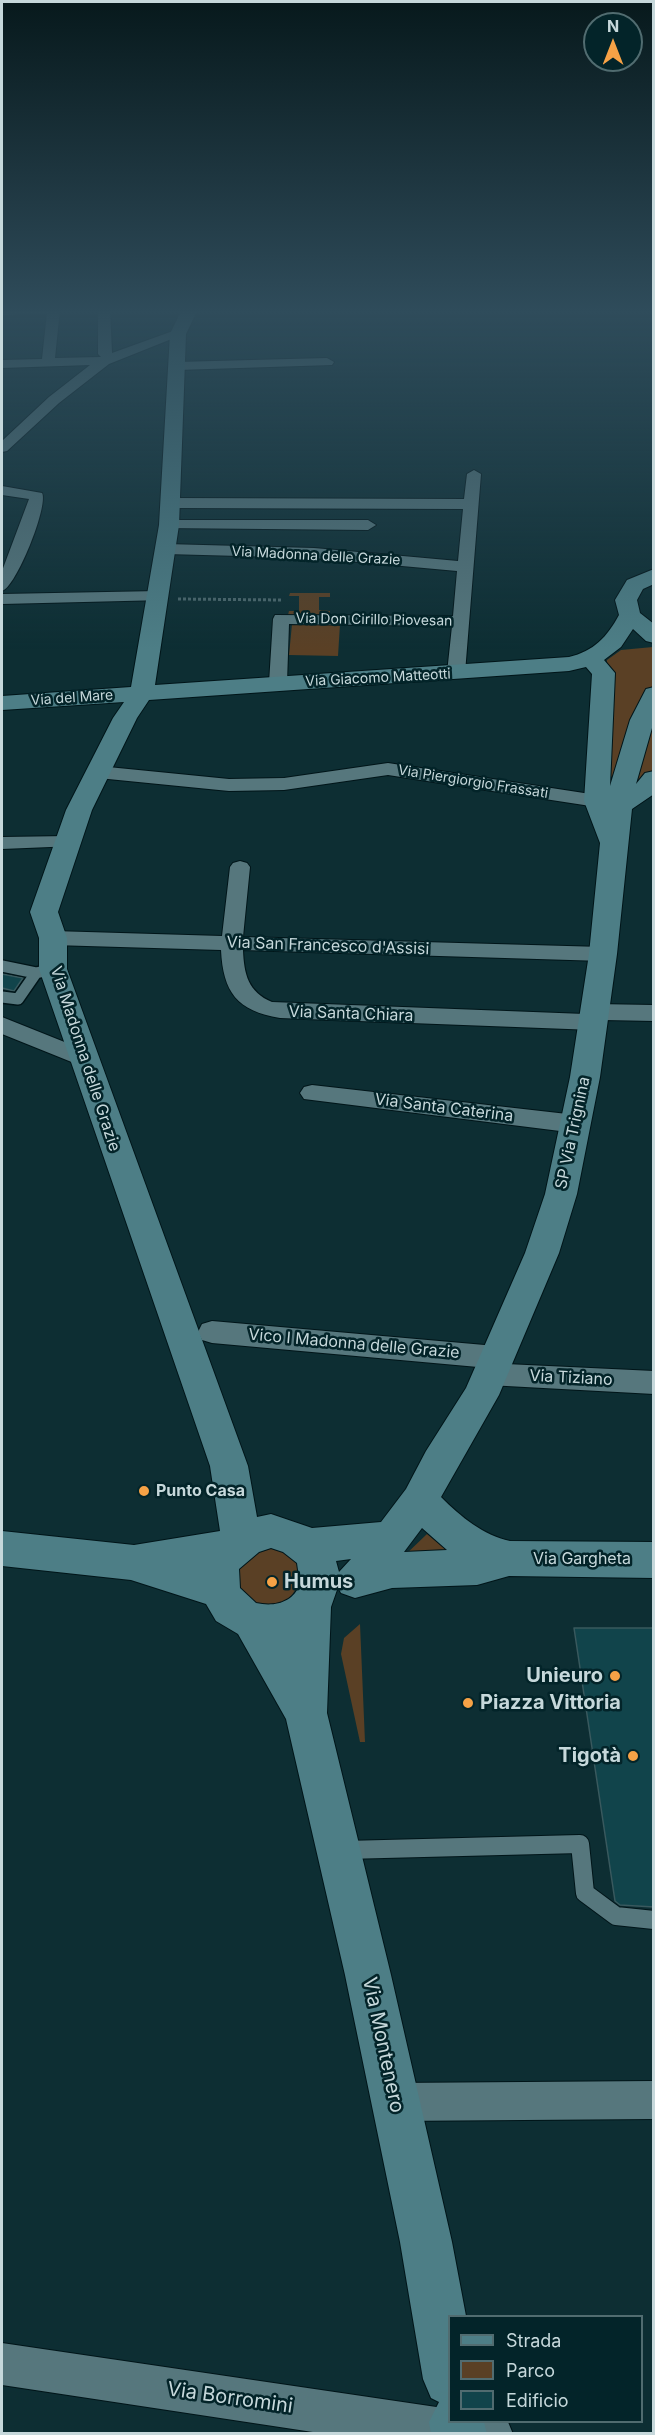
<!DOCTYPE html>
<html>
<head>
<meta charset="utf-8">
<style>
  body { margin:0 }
  #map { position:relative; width:655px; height:2435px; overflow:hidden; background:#0d2e33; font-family:Inter,sans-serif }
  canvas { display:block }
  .frame { position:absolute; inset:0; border:3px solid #c6d8db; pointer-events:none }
  .legend { position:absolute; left:448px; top:2315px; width:195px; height:108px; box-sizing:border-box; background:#032429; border:2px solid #516c70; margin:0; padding:8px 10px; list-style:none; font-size:18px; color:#c6d8db }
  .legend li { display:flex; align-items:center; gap:12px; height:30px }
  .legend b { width:30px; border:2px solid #516c70 }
  .north { position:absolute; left:583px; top:12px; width:60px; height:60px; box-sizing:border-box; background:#032429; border:2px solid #516c70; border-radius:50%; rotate:0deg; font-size:16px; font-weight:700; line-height:24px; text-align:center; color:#c6d8db }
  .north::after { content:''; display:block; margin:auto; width:21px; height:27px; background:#f6a246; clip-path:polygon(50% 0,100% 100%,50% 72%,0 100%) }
</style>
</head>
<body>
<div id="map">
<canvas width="655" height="2435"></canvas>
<div class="frame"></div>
<ul class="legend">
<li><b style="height:8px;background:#4d7e86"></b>Strada</li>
<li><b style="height:16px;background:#5a4025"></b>Parco</li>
<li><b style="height:16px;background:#11444b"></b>Edificio</li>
</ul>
<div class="north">N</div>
</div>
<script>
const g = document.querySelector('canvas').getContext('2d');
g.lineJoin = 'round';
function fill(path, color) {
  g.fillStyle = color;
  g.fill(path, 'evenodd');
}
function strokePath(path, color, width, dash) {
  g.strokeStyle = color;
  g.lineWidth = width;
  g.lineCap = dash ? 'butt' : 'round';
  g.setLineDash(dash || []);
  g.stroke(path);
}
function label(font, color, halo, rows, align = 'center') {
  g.font = font + ' Inter,sans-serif';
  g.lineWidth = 5;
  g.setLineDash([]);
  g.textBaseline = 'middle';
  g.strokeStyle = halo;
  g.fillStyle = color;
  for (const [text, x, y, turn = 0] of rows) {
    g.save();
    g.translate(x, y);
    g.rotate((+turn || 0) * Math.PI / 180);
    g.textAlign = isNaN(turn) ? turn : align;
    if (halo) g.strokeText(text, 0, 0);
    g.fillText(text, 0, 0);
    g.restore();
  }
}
fill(new Path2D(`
  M290 593H330V597H319V610L330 611V615H288L289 611H299V596H289Z
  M292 624H340L338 656 289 655Z
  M653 647V785L603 775 607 660 621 650Z
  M427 1534 455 1557H403Z
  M278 1546 300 1565C304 1590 282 1614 256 1604 250 1602 245 1596 240 1593L236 1566 249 1551Z
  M360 1624 365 1742H360L341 1654 344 1638Z`), '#5a4025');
const building = new Path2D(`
  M2 974 23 978 14 991 2 988Z
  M574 1628H654V1907L620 1905 615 1901Z`);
fill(building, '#11444b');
strokePath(building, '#39595e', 1.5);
const laneFar1 = new Path2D(`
  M2 966 36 973 53 969
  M2 997 18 999 36 973`);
const lane = new Path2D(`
  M345 1850 580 1844 585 1893 616 1916 654 1920`);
const street = new Path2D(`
  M2 309H60L55 358 101 357 98 354V309H110L112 353 173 331H183L184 334 109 364 59 403 7 451 2 452V441L49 397 90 365 2 368V360L42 359 47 313 2 315Z
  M327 358 334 362 332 365 177 370 170 366 177 362Z
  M474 470 481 474 465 673 462 677H450L447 673 452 626 289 624 287 683 278 688 269 683 273 619 275 615 453 616 457 571 314 558 166 554 158 549 166 544 314 548 458 561 463 509 171 508 163 503 171 498 464 499 467 474Z
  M2 486 42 493C49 505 16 588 2 591V571L29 499 2 495Z
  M169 520H368L376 525 368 530 163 528 161 525Z
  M159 591 167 596 165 600 2 604V594Z
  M388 763 597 795 607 801 597 807 388 775 284 790 229 791 98 778 88 772 98 766 229 779 284 778Z
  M68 836 75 838 78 842 75 846 2 849V837Z
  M240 861 247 863 250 867 243 937 603 947 611 949 614 954 611 959 603 961 243 950C244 974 248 992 272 1002L585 1014 587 1007 595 1004 654 1005V1021L604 1020 602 1027 594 1030 280 1018C237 1011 223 992 221 950L53 945 45 943 42 938 45 933 53 931 222 936 230 867 233 863Z
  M2 1017 92 1053 96 1059 92 1065 84 1067 2 1034Z
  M312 1085 576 1115 585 1118 588 1124 585 1130 576 1133 304 1099 300 1093 304 1087Z
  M212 1321 496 1346 506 1349 510 1357 506 1364 654 1371V1394L488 1385 478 1382 474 1374 478 1367 212 1343 202 1340 198 1332 202 1324Z
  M654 2081V2119L394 2121 381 2115 375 2102 381 2089 394 2083Z
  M2 2343 450 2409V2422H508L513 2434H326L2 2385Z`);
const secondary = new Path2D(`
  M182 309H198L186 334 179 525 155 685 569 657C594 651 607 637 619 615L615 600 627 580 654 569V584L643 589 637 600 640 613 654 624V643L646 641 633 629 621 647 604 660 615 673 610 786 630 720 646 689 654 687V721L636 784 645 773 654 771V794L632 809 617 954 600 1077 577 1194 559 1253 499 1395 441 1497C461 1517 483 1535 510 1541L654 1542V1578L509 1576 477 1585 392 1588 355 1598 341 1593 338 1587 331 1607 327 1713 391 1975 452 2242 466 2316H450V2422H484L487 2434H431L429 2422 439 2402 431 2398 423 2379 400 2242 345 1975 286 1719 238 1634 216 1621 206 1604 131 1580 2 1566V1531L134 1545 220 1531 210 1466 39 969V938L30 912 66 810 113 718 124 702 2 710V696L131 687 159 525 170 334ZM586 667 592 674 584 801 600 843 589 954 570 1077 545 1194 525 1253 466 1388 426 1451 406 1489 381 1522 312 1528 271 1514 257 1517 248 1466 67 969V938L58 912 92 810 137 718 149 700 569 671ZM422 1528 447 1550 404 1552ZM271 1548 283 1552 297 1563 300 1584C293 1603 274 1607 256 1603L240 1588 239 1569 259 1552ZM351 1559 339 1572 336 1561Z`);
strokePath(laneFar1, '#001519', 14);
strokePath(lane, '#001519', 20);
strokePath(street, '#001519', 2);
strokePath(secondary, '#001519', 2);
strokePath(new Path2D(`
  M178 599 282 600`), '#4b676c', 3, [3, 2]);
strokePath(laneFar1, '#56777d', 11);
strokePath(lane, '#56777d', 18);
fill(street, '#56777d');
fill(secondary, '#4d7e86');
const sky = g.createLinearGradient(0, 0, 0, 650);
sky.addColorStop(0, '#07191c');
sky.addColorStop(0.48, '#2f4c5b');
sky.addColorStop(1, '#2f4c5b00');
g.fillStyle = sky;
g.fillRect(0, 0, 655, 650);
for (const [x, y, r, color] of [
  [144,1491,6,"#f6a246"],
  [272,1582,6,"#f6a246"],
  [615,1676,6,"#f6a246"],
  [468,1703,6,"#f6a246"],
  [633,1756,6,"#f6a246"]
]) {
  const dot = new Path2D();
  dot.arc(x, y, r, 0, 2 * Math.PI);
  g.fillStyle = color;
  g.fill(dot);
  strokePath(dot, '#032429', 2);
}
label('14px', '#c6d8db', '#032429', [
  ["Via Madonna delle Grazie",316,556,3],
  ["Via Don Cirillo Piovesan",374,620,1],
  ["Via Giacomo Matteotti",378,678,-3],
  ["Via del Mare",72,698,-4],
  ["Via Piergiorgio Frassati",473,782,9]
]);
label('16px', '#c6d8db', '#032429', [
  ["Via San Francesco d'Assisi",328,946,2],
  ["Via Santa Chiara",351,1014,2],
  ["Via Madonna delle Grazie",85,1059,72],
  ["Via Santa Caterina",444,1108,7],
  ["SP Via Trignina",573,1133,-78],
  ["Vico I Madonna delle Grazie",354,1344,5],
  ["Via Tiziano",571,1378,3],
  ["Via Gargheta",582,1559]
]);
label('bold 16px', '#c6d8db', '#032429', [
  ["Punto Casa",156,1491]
], 'left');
label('bold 20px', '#c6d8db', '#032429', [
  ["Humus",284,1582],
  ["Unieuro",603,1676,"right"],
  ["Piazza Vittoria",480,1703],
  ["Tigotà",621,1756,"right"]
], 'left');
label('20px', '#c6d8db', '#032429', [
  ["Via Montenero",383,2045,78],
  ["Via Borromini",230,2398,8]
]);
</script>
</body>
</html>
